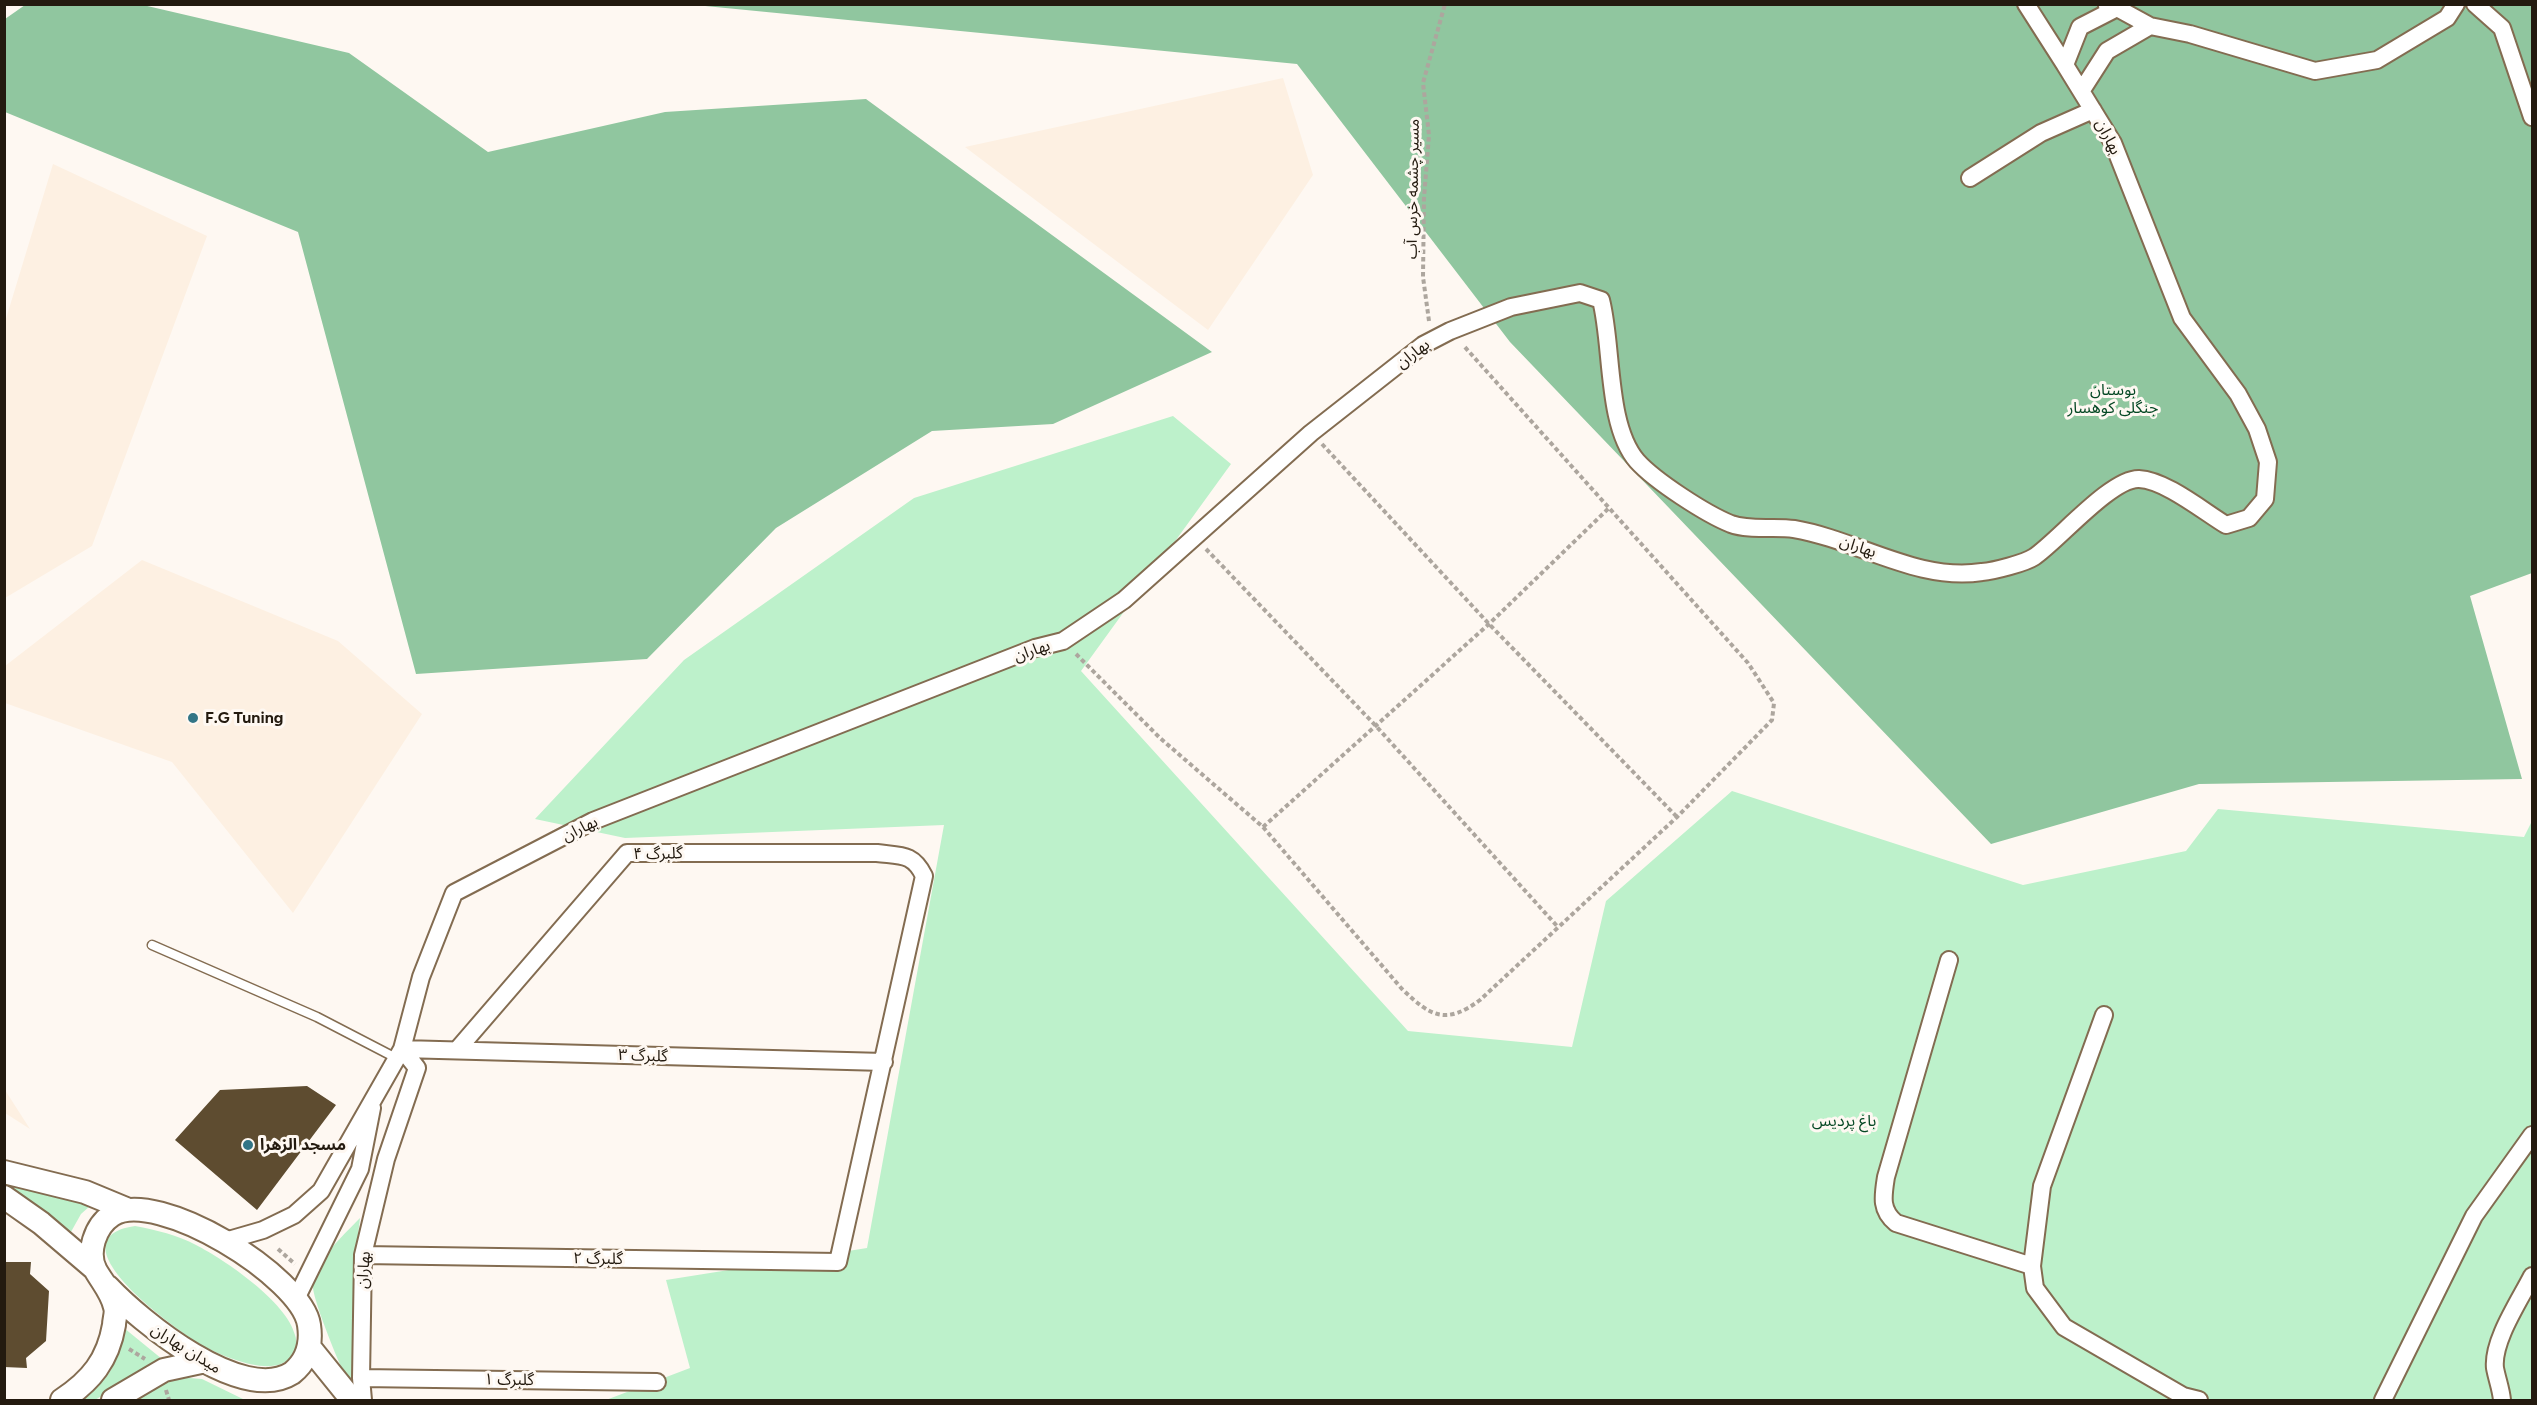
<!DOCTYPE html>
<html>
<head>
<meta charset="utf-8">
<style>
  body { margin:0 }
  #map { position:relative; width:2537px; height:1405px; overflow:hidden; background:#fef8f2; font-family:Figtree,sans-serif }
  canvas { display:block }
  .frame { position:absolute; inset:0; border:6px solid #231a0f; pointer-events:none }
</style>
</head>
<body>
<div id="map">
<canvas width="2537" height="1405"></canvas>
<div class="frame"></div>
</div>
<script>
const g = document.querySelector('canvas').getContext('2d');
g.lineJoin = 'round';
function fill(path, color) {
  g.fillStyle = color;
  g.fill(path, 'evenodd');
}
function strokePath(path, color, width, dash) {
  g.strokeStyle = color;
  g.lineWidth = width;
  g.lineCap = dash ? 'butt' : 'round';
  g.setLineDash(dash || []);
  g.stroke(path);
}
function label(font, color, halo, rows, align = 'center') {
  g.font = font + ' Figtree,"Noto Sans Arabic",sans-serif';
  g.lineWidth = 6;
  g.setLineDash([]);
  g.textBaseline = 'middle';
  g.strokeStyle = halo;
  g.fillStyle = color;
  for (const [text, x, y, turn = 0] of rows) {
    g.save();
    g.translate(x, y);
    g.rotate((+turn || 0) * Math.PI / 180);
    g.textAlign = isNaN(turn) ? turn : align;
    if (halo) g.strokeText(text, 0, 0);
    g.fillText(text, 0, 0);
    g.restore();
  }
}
fill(new Path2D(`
  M1283 78 1313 175 1208 330 965 147Z
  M53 164 207 236 92 546 5 598V322Z
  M142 560 338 641 422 714 293 913 172 762 5 703V666Z
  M5 1090 30 1129 5 1113Z`), '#fdf0e2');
fill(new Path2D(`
  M1173 416 1231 464 1081 671 1408 1031 1572 1047 1606 901 1732 791 2023 885 2186 851 2218 809 2524 837 2532 821V1400H606L690 1368 666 1280 867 1248 944 825 625 838 535 819 684 660 914 498Z
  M4 1179 86 1200 90 1206 81 1214 67 1239 5 1190Z
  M360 1218 353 1277 355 1395C346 1382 312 1299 313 1286 316 1259 342 1237 360 1218Z
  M135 1226C156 1230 178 1235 196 1245 225 1260 287 1302 295 1335 298 1343 295 1349 291 1356 276 1379 225 1357 207 1348 181 1334 47 1239 135 1226Z
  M124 1328 162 1359 95 1400H79C112 1379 116 1365 124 1328Z
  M177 1377 202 1379 245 1400H132Z`), '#bdf1cb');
fill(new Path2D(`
  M25 5H143L349 53 488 152 665 112 866 99 1212 352 1053 424 932 431 776 528 647 659 416 674 298 232 5 112V19Z
  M695 5H2532V573L2470 596 2522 779 2199 784 1991 844 1510 342 1297 64Z`), '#90c69f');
fill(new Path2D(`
  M307 1086 336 1105 257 1210 175 1140 220 1090Z
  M4 1262H31L30 1274 49 1291 46 1341 26 1358 27 1368 4 1367Z`), '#5e4c30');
const lane = new Path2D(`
  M152 945 317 1017 398 1059`);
const street = new Path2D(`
  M2026 4 2065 65
  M2475 4 2502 28 2532 117
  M2107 6 2117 8 2150 26 2190 34 2315 71 2377 60 2447 18 2456 4
  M2082 90 2107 51 2150 26
  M1970 178 2041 133 2093 110
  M1949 960 1886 1177C1883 1196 1880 1210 1896 1223L2032 1266
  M2104 1015 2042 1186 2032 1266 2035 1288 2064 1327 2183 1396 2199 1400
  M225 1241 263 1230 294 1215 321 1191 402 1049 884 1062
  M363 1255 838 1262 924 876C913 853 901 856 877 853H627L457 1050
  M295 1301 360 1169 372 1108
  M361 1378 657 1382
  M363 1400 361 1378 363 1255 386 1159 417 1068 402 1049 421 977 454 893 593 821 1035 648 1063 641 1124 600 1311 433 1423 345 1450 331 1511 307 1580 293 1601 300C1613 346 1606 425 1637 461 1655 481 1706 514 1731 524 1750 531 1775 526 1794 529 1858 540 1917 582 1982 572 1994 571 2025 563 2034 557 2058 541 2111 478 2139 479 2165 480 2203 511 2226 525L2249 518 2265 499 2268 462 2257 429 2238 394 2182 318 2113 143 2065 65 2080 27 2117 8
  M2383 1400 2474 1216 2532 1135
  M2502 1400C2501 1389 2497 1379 2495 1368 2492 1341 2520 1300 2532 1276`);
const secondary = new Path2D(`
  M4 1172 85 1192 126 1209
  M4 1197 41 1223 95 1269
  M310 1348 352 1400
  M62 1400C91 1381 108 1360 114 1325 114 1319 117 1313 115 1307 112 1293 103 1283 96 1271 86 1253 95 1226 112 1215 157 1187 302 1277 309 1325 312 1345 307 1361 292 1373 242 1405 140 1321 108 1287
  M113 1400 164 1370 201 1362`);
strokePath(lane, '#836c51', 11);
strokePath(street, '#836c51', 20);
strokePath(secondary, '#836c51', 26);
strokePath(new Path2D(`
  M1429 321 1423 277 1424 198 1429 135 1423 83 1445 4
  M1322 444 1489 624 1677 817
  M1206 549 1376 726 1557 926
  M1076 654 1160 738 1263 827 1402 989C1431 1017 1446 1025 1480 1000L1677 817 1772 720 1774 703 1748 663 1463 345
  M1263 827 1489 624 1610 507
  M278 1249 295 1264
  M129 1349 145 1359
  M166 1390 169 1400`), '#ada69e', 4, [4.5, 3]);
strokePath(lane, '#fff', 8);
strokePath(street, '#fff', 16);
strokePath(secondary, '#fff', 22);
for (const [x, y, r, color] of [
  [193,718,6,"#327586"],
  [248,1145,6,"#327586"]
]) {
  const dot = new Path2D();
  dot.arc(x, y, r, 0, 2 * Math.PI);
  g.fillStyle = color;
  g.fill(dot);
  strokePath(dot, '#fef8f2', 2);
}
label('16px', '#231a0f', '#fef8f2', [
  ["بهاران",2108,137,63],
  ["مسیر چشمه خرس آب",1413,189,-89],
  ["بهاران",1413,354,-37],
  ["بهاران",1858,547,19],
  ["بهاران",1032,651,-19],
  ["بهاران",580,829,-26],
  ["گلبرگ ۴",658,854,-1],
  ["گلبرگ ۳",643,1056,2],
  ["گلبرگ ۲",598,1259,1],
  ["بهاران",364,1270,-86],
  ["میدان بهاران",186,1349,32],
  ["گلبرگ ۱",509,1380,1]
]);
label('16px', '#054824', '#fef8f2', [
  ["بوستان",2113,390],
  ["جنگلی کوهسار",2113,408],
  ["باغ پردیس",1844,1121]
]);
label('bold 16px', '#231a0f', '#fef8f2', [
  ["F.G Tuning",205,718],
  ["مسجد الزهرا",260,1145]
], 'left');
</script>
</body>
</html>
